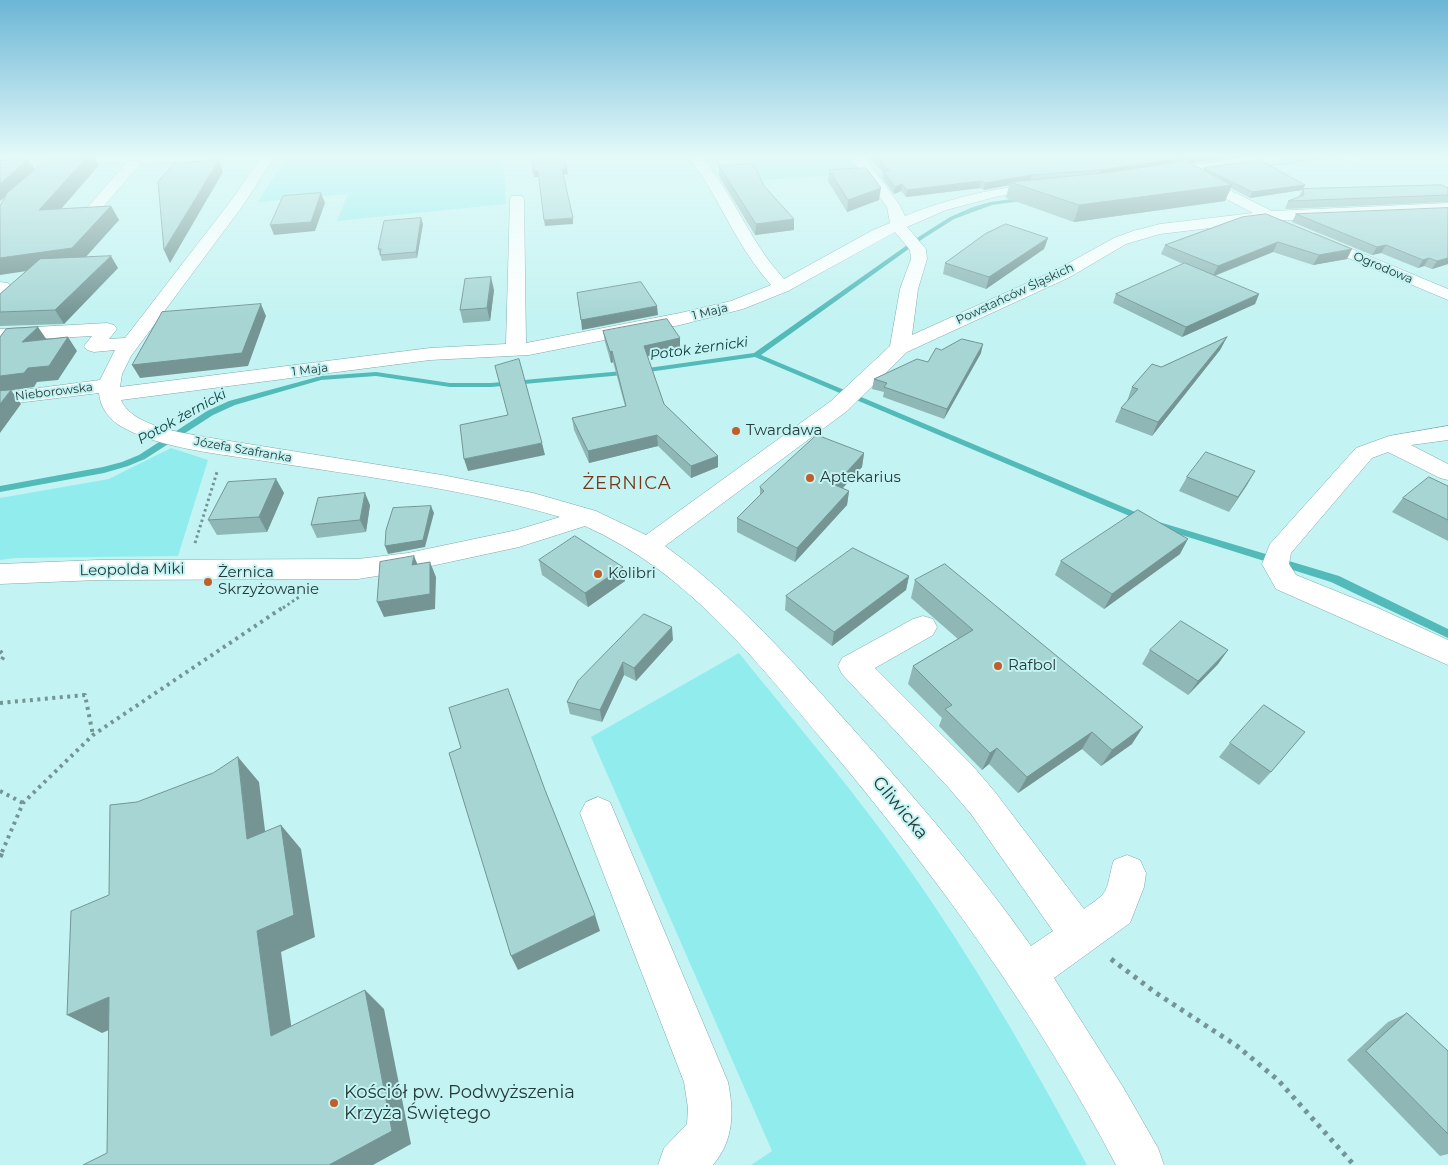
<!DOCTYPE html>
<html>
<head>
<meta charset="utf-8">
<style>
  body { margin:0 }
  canvas { display:block; background:#c3f3f2 }
</style>
</head>
<body>
<canvas width="1448" height="1165"></canvas>
<script>
const g = document.querySelector('canvas').getContext('2d');
g.lineJoin = 'round';
function fill(path, color) {
  g.fillStyle = color;
  g.fill(path, 'evenodd');
}
function strokePath(path, color, width, dash) {
  g.strokeStyle = color;
  g.lineWidth = width;
  g.lineCap = dash ? 'butt' : 'round';
  g.setLineDash(dash || []);
  g.stroke(path);
}
function label(font, color, halo, rows, align = 'center') {
  g.font = font + ' Montserrat,sans-serif';
  g.lineWidth = 4;
  g.setLineDash([]);
  g.textBaseline = 'middle';
  g.strokeStyle = halo;
  g.fillStyle = color;
  for (const [text, x, y, turn = 0] of rows) {
    g.save();
    g.translate(x, y);
    g.rotate((+turn || 0) * Math.PI / 180);
    g.textAlign = isNaN(turn) ? turn : align;
    if (halo) g.strokeText(text, 0, 0);
    g.fillText(text, 0, 0);
    g.restore();
  }
}
fill(new Path2D(`
  M310 155H503L506 204 337 221 348 194 258 202 286 158Z
  M745 155H847L859 174 762 180Z
  M171 448 208 460 178 556 15 558 0 560V498L109 479Z
  M739 653C787 713 838 772 883 833 961 938 1026 1051 1087 1165H751L772 1151 591 737Z`), '#91eded');
fill(new Path2D(`
  M1336 155H1349L1257 168 1255 167Z
  M1426 155 1448 156V158L1428 156Z
  M1027 197 1030 199 1029 200 992 205 954 219 924 238 761 355 1159 522 1339 576 1448 629V638L1331 582 1153 526 755 357 634 374 491 387H450L376 376 321 380 235 405 213 415 145 459 128 466 104 473 0 492V486L103 467 122 462 139 455 207 411 229 401 321 376 376 372 450 383H491L634 370 754 353 920 236 950 217 973 207 990 202Z`), '#53baba');
const minor = new Path2D(`
  M48 155H290L288 158 273 159 244 204 131 356 122 374 120 387 430 348 506 344 510 199 512 196H522L524 199 526 343 680 313 731 301 771 285C746 257 731 226 713 194 706 181 696 168 688 155H702C710 168 720 181 728 194 746 224 760 253 784 279L873 230 890 223 887 207 849 155H863L899 204 905 216C953 197 994 188 1045 183L1050 184 1052 187 1050 190 999 196 946 210 907 227 926 249 927 259 918 289 912 335 1058 269 1114 238 1133 231 1160 224 1253 213 1190 180 1188 177 1195 173 1272 211 1448 203V213L1269 221 1160 234 1126 244 1070 277 907 352 847 411 665 546C737 598 794 663 853 729 915 798 977 869 1031 946L1053 931 971 814 948 787 842 674 838 666 842 658 913 619 923 616 933 619 937 627 933 635 875 668 972 765 995 792 1084 909C1090 904 1098 900 1103 894 1109 888 1110 870 1114 860L1127 855 1140 860 1146 873 1144 887 1130 923 1054 978 1123 1087 1158 1148 1164 1165H1116C1036 1012 935 874 824 742 754 658 687 572 585 526L519 547 408 571 358 579 98 580 0 584V564L98 560 358 559 408 553 517 530 560 517C467 489 361 476 264 461 222 454 162 449 124 428 110 421 100 408 99 393L0 405V393L100 380 115 350 94 352 87 350 84 346 92 336 0 341V329L107 323 114 325 117 329 109 339 125 338 233 198 259 160 141 163 98 213H88L85 210 126 163 55 159ZM895 232 910 250 911 259 900 289 890 346 831 401 646 535 596 511 533 493 442 475 211 438C185 433 132 427 121 400L430 360 529 355 680 325 743 309 788 291Z
  M1261 155H1296L1289 159 1162 177 1155 173 1162 169Z
  M1339 155H1358L1363 159 1356 163 1341 158Z
  M1316 234 1448 289V300L1310 242 1308 239 1310 236Z
  M0 282 8 283 11 287 6 293 0 294Z
  M1448 426V440L1411 445 1448 464V480L1440 478 1388 452 1372 458 1291 553 1289 564 1296 575 1378 608 1448 640V665L1276 589 1262 564 1270 544 1356 448 1389 436Z
  M598 797 610 802 728 1082C734 1112 734 1140 713 1165H658L664 1148 687 1124 688 1108 684 1082 580 813 586 802Z`);
strokePath(minor, '#7daaaa', 1);
strokePath(new Path2D(`
  M195 543 217 472
  M283 608 299 597`), '#749595', 3, [2.5, 3]);
strokePath(new Path2D(`
  M0 651 4 656 0 663
  M0 703 85 695 93 735
  M0 791 23 803
  M2 852 23 803 93 735 285 606`), '#749595', 4, [3, 4.5]);
strokePath(new Path2D(`
  M0 857 3 850
  M1111 959 1156 993 1237 1046 1278 1080 1354 1165`), '#749595', 5, [4, 5.5]);
fill(minor, '#fff');
fill(new Path2D(`
  M867 155H1241L1240 156 1190 163 1204 170V168L1305 185 1302 190 1250 198 1231 188 1225 201 1074 222 1006 198 1009 185 984 190 980 188 906 197 901 191 894 194 882 178 883 172Z
  M99 165 61 209 111 206 119 220 86 257 118 268 64 324 0 326V294L26 271 5 197 0 201 35 170Z
  M719 166 764 186 794 230 755 235 719 176Z
  M829 170 879 200 847 212 828 181Z
  M1448 188V202L1285 209 1288 201 1299 197V196L1303 189Z
  M1296 214 1448 264 1432 269 1424 266 1418 268 1381 253 1372 255 1292 222Z
  M1242 217 1347 259 1313 265 1273 252 1215 276 1259 294 1255 304 1182 337 1113 303 1116 294 1183 264 1161 254 1165 245Z
  M423 224 417 258 382 261 378 249Z
  M1048 238 1044 249 986 289 943 274 945 263Z
  M494 290 490 321 463 323 460 310Z
  M603 331 680 338V349L647 356 664 404 718 456V467L691 478 658 446 589 463 574 430 572 418 625 406 613 362 611 363 605 342Z
  M1227 337 1220 350 1152 436 1115 422 1121 408 1127 401 1132 387 1161 367Z
  M941 350 981 353 944 419 883 397 884 392 872 389 874 379 928 362Z
  M864 453 862 467 842 488 849 491 847 505 795 562 737 532V518L760 495V487Z
  M1255 471 1229 512 1179 491 1187 477Z
  M276 479 284 493 267 532 217 535 208 520Z
  M1448 486V541L1392 512 1403 498Z
  M370 505 366 532 317 538 311 525Z
  M1180 554 1104 609 1055 575 1061 561Z
  M539 560 625 581 588 607 542 575Z
  M909 576 906 590 832 646 785 610 786 596Z
  M915 580 1132 744 1101 766 1082 749 1018 793 989 764 982 770 939 726 942 718 908 684 913 666 958 639 911 598Z
  M673 640 636 681 624 675 602 722 570 714 567 702 578 681Z
  M1150 650H1228L1218 664 1188 695 1142 664Z
  M1230 743 1271 772 1259 785 1219 757Z
  M1407 1013 1448 1051V1154L1440 1156 1347 1060 1388 1022Z`), '#8fb7b6');
fill(new Path2D(`
  M0 155H6L0 158Z
  M89 155H93L99 165 48 224 39 210Z
  M1204 155H1241L1240 156 1098 177 1101 170Z
  M28 159 35 170 0 201V184Z
  M219 160 223 172 170 263 164 250Z
  M562 169H567L568 174 563 175Z
  M533 171H538L539 177H534Z
  M1032 175 1030 182H1010L1009 185 984 190 985 183Z
  M981 181 980 188 906 197 907 190Z
  M902 184 901 191 894 194 895 187Z
  M1232 185 1225 201 1074 222 1079 205Z
  M1305 185 1302 190 1250 198 1252 192Z
  M881 188 879 200 847 212 848 200Z
  M321 193 325 203 315 231 274 235 270 225Z
  M111 206 119 220 80 263 0 275V258Z
  M421 218 423 224 417 258 416 252Z
  M573 218V224L545 226 544 220Z
  M794 219V230L755 235 756 224Z
  M1048 238 1044 249 986 289 989 277Z
  M1278 242 1273 252 1213 276 1218 266Z
  M1386 245 1381 253 1372 255 1377 247Z
  M1352 249 1347 259 1313 265 1319 255Z
  M111 256 118 268 64 324 55 310Z
  M1429 258 1424 266 1418 268 1423 260Z
  M1448 258V264L1432 269 1437 261Z
  M491 277 494 290 490 321 487 308Z
  M1259 294 1255 304 1182 337 1186 327Z
  M261 304 266 316 248 366 140 378 132 365Z
  M657 306 658 315 582 330 581 320Z
  M38 327 47 340 22 342Z
  M68 337 77 351 58 380 37 382 34 387 0 392V376L28 368Z
  M1227 337 1220 350 1152 436 1158 422Z
  M680 338V349L644 357V346Z
  M983 344 981 353 944 419 947 409Z
  M612 351 613 362 611 363 610 352Z
  M11 390 21 404 0 433V404Z
  M657 435 658 446 589 463 588 451Z
  M542 443 545 455 468 471 464 459Z
  M864 453 862 467 833 499 835 485Z
  M718 456V467L691 478V466Z
  M1255 471 1247 485 1229 512 1238 497Z
  M276 479 284 493 267 532 259 517Z
  M849 491 847 505 795 562 797 548Z
  M365 493 370 505 366 532 360 520Z
  M431 506 434 513 425 547 388 554 385 546Z
  M1188 539 1180 554 1104 609 1112 594Z
  M414 556 420 570 412 565Z
  M430 562 436 577 435 609 384 617 377 602Z
  M623 567 625 581 588 607 585 593Z
  M909 576 906 590 832 646 834 632Z
  M672 627 673 640 636 681 634 668Z
  M1228 650 1218 664 1188 695 1198 681Z
  M623 662 624 675 602 722 600 710Z
  M1143 727 1132 744 1101 766 1112 750Z
  M1092 732 1082 749 1018 793 1027 777Z
  M997 748 989 764 982 770 990 753Z
  M238 757 259 782 269 863 247 839Z
  M281 825 301 849 315 937 281 952 295 1053 271 1036 257 931Z
  M595 915 600 931 518 970 511 956Z
  M365 990 384 1009 411 1144 373 1165H329Z
  M109 997 141 1016 102 1033 67 1015Z`), '#749594');
const building = new Path2D(`
  M52 155H89L39 210 111 206 72 248 0 258V206L7 193Z
  M532 155H564L567 169H562L573 218 544 220 538 171H533Z
  M874 155H1204L1101 170 1032 175 985 183 981 181 907 190 902 184 895 187 883 171H889Z
  M28 159 0 184V161Z
  M219 160 164 250 158 182 173 164Z
  M1260 160 1305 185 1252 192 1204 168Z
  M1186 161 1232 185 1079 205 1010 182 1112 172Z
  M754 164 764 186 794 219 756 224 719 166Z
  M866 168 881 188 848 200 829 170Z
  M1442 185 1448 188V195L1288 201 1304 195 1303 189Z
  M321 193 311 222 270 225 283 196Z
  M1448 208V258L1437 261 1429 258 1423 260 1386 245 1377 247 1296 214Z
  M1266 214 1352 249 1319 255 1278 242 1218 266 1165 245 1242 217Z
  M421 218 416 252 380 255 381 249H378L384 221Z
  M1006 224 1048 238 989 277 945 263 985 234Z
  M111 256 55 310 0 312V294L40 259Z
  M1185 263 1259 294 1186 327 1116 294Z
  M491 277 487 308 460 310 465 279Z
  M641 282 657 306 581 320 577 293Z
  M261 304 242 353 132 365 162 312Z
  M667 319 680 338 644 346 664 404 718 456 691 466 657 435 588 451 572 418 626 406 612 351 610 352 603 331Z
  M38 327 22 342 68 337 49 366 28 368 24 373 0 376V337L6 329Z
  M1227 337 1158 422 1121 408 1138 389 1132 387 1152 364 1161 367Z
  M962 339 983 344 947 409 884 387 887 383 874 379 917 359 928 362 936 348 941 350Z
  M519 359 542 443 464 459 460 425 508 415 495 366Z
  M11 390 0 404V391Z
  M817 435 864 453 835 485 849 491 797 548 737 518 764 491 760 487Z
  M1206 452 1255 471 1238 497 1187 477Z
  M1429 477 1448 486V520L1403 498Z
  M276 479 259 517 208 520 228 482Z
  M365 493 360 520 311 525 318 498Z
  M431 506 423 540 385 546 386 530 393 508Z
  M1138 510 1188 539 1112 594 1061 561Z
  M575 536 623 567 585 593 539 560Z
  M853 548 909 576 834 632 786 596Z
  M414 556 412 565 430 562V594L377 602 380 562Z
  M945 564 1143 727 1112 750 1092 732 1027 777 997 748 990 753 945 709 952 705 913 666 973 630 915 580Z
  M644 614 672 627 634 668 623 662 600 710 567 702 578 681Z
  M1181 621 1228 650 1198 681 1150 650Z
  M508 689 545 790 595 915 511 956 449 753 461 748 449 708Z
  M1264 705 1305 732 1271 772 1230 743Z
  M238 757 247 839 281 825 294 915 257 931 271 1036 365 990 392 1131 329 1165H83L107 1153 109 997 67 1015 71 911 109 895 110 805 137 802 213 773Z
  M1407 1013 1448 1051V1134L1366 1051Z`);
fill(building, '#a6d5d4');
strokePath(building, '#749594', 1);
const sky = g.createLinearGradient(0, 0, 0, 318);
sky.addColorStop(0, '#6cb6d6');
sky.addColorStop(0.49, '#e4faf9');
sky.addColorStop(1, '#e4faf900');
g.fillStyle = sky;
g.fillRect(0, 0, 1448, 318);
for (const [x, y, r, color] of [
  [736,431,5,"#c25e2a"],
  [810,478,5,"#c25e2a"],
  [598,574,5,"#c25e2a"],
  [208,582,5,"#c25e2a"],
  [998,666,5,"#c25e2a"],
  [334,1103,5,"#c25e2a"]
]) {
  const dot = new Path2D();
  dot.arc(x, y, r, 0, 2 * Math.PI);
  g.fillStyle = color;
  g.fill(dot);
  strokePath(dot, '#c3f3f2', 2);
}
label('12px', '#263939', '#c3f3f2', [
  ["Ogrodowa",1383,268,23],
  ["Powstańców Śląskich",1015,294,-25],
  ["1 Maja",710,312,-14],
  ["1 Maja",310,370,-7],
  ["Nieborowska",54,392,-7],
  ["Józefa Szafranka",243,450,10]
]);
label('italic 14px', '#0a3c3c', '#c3f3f2', [
  ["Potok żernicki",699,349,-8],
  ["Potok żernicki",182,417,-29]
]);
label('15px', '#263939', '#c3f3f2', [
  ["Twardawa",746,431],
  ["Aptekarius",820,478],
  ["Żernica",218,573],
  ["Skrzyżowanie",218,590],
  ["Kolibri",608,574],
  ["Rafbol",1008,666]
], 'left');
label('15px', '#263939', '#c3f3f2', [
  ["Leopolda Miki",132,570,-1]
]);
g.letterSpacing = '1px';
label('18px', '#773716', '#c3f3f2', [
  ["ŻERNICA",627,484]
]);
g.letterSpacing = '0px';
label('18px', '#263939', '#c3f3f2', [
  ["Gliwicka",900,808,50]
]);
label('18px', '#263939', '#c3f3f2', [
  ["Kościół pw. Podwyższenia",344,1093],
  ["Krzyża Świętego",344,1114]
], 'left');
</script>
</body>
</html>
